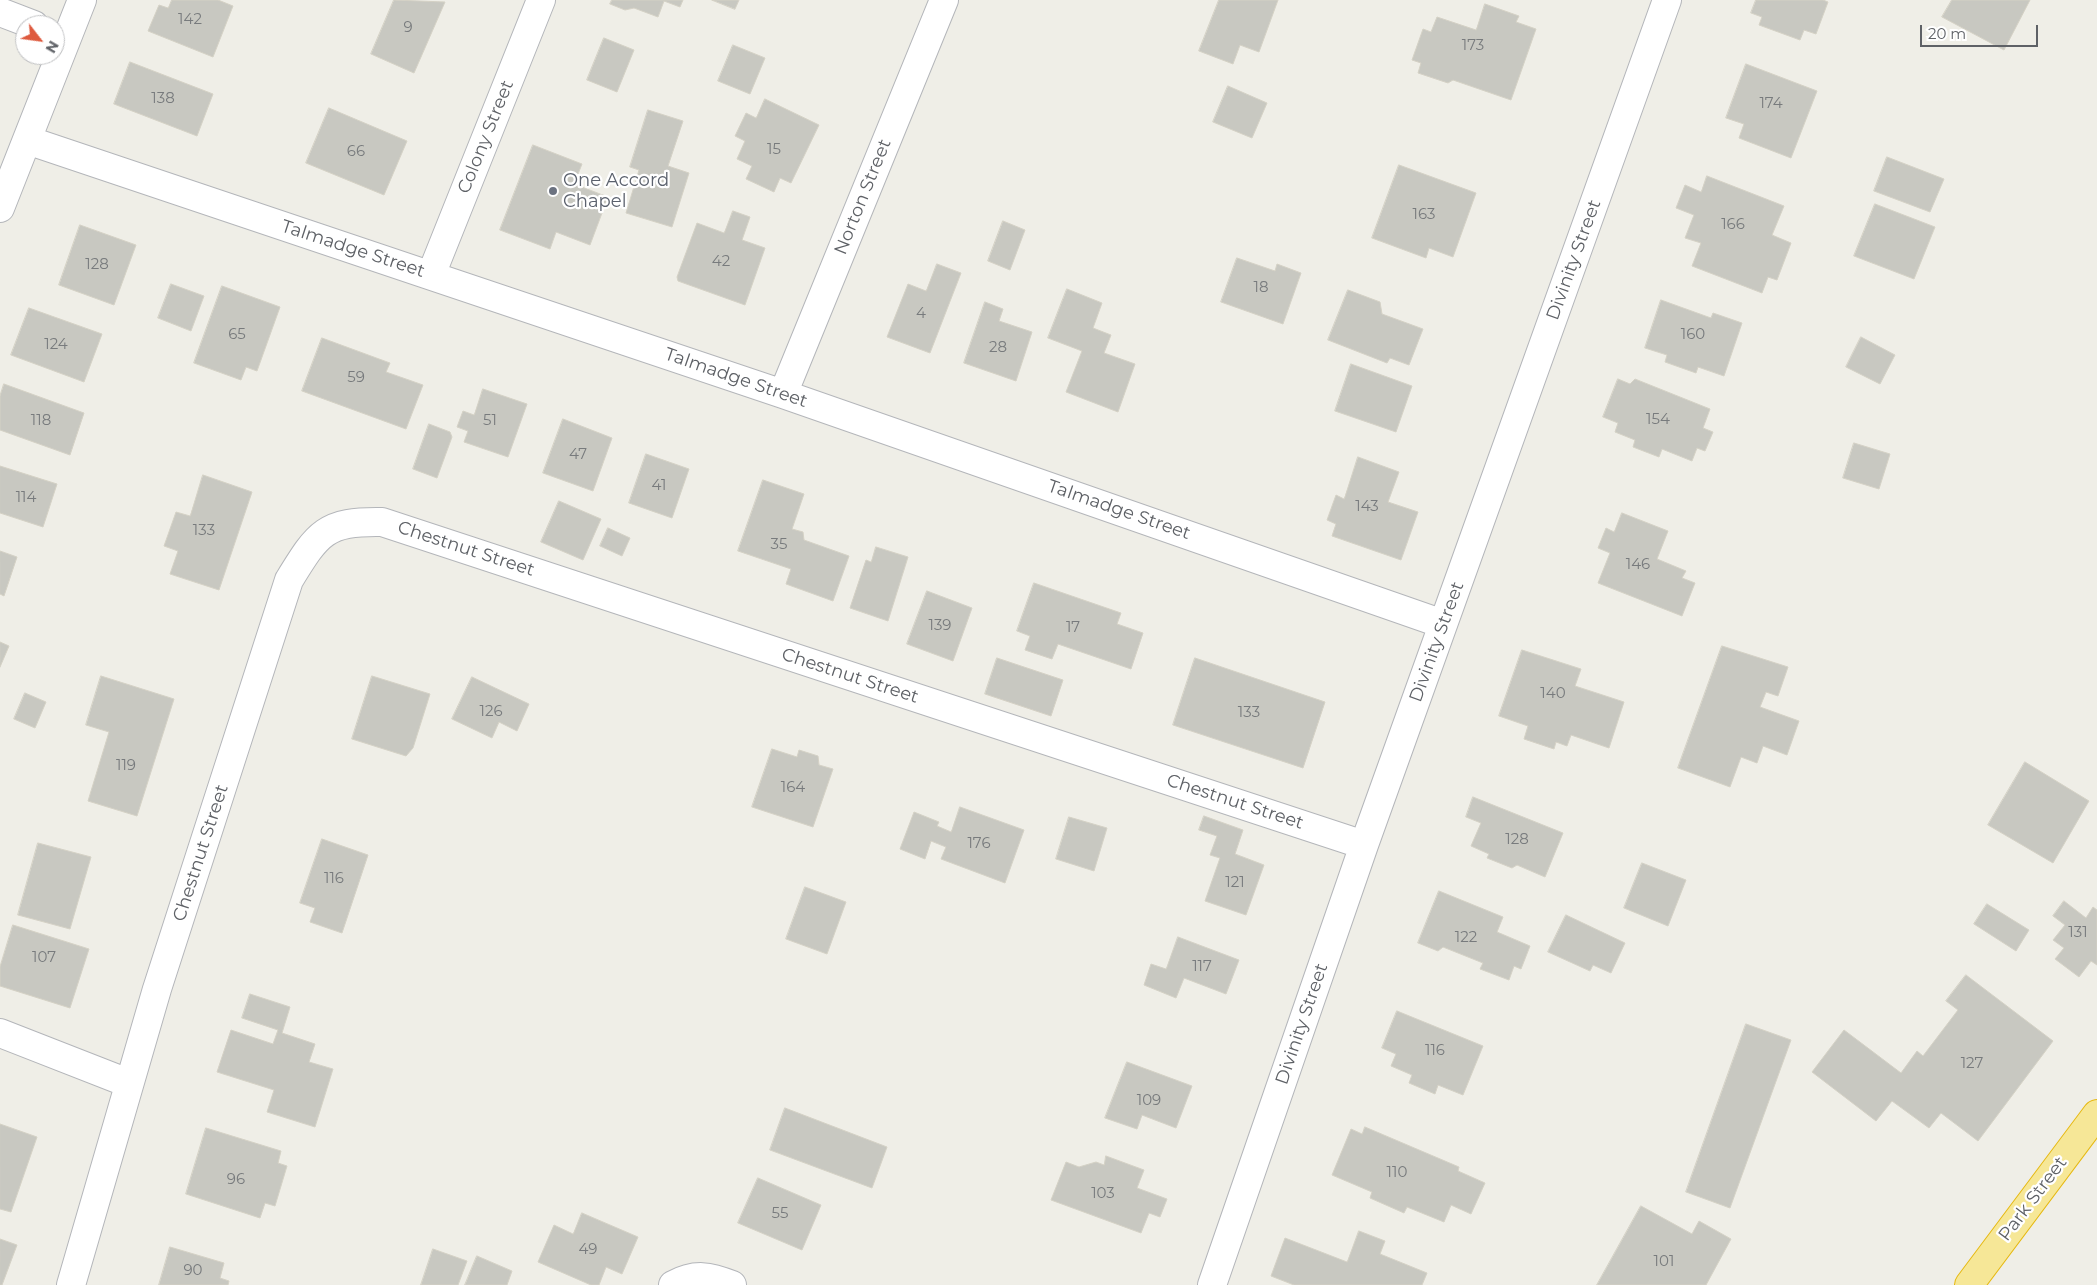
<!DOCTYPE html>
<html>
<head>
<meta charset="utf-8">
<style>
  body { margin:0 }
  #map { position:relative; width:2097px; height:1285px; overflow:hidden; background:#efeee7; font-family:Montserrat,sans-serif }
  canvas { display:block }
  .north { position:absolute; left:15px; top:15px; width:50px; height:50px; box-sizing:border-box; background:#fff; border:1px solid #bfc0c2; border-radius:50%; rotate:120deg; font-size:14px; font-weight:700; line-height:20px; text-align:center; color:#5e6166 }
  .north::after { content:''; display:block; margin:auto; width:18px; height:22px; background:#de5a3e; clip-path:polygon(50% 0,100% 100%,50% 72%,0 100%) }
  .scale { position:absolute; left:1920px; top:25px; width:118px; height:22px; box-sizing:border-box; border:2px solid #5e6166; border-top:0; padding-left:6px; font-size:15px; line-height:18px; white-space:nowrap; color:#5e6166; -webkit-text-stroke:4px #fff; paint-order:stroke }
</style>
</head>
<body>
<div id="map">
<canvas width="2097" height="1285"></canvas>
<div class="north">N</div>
<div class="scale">20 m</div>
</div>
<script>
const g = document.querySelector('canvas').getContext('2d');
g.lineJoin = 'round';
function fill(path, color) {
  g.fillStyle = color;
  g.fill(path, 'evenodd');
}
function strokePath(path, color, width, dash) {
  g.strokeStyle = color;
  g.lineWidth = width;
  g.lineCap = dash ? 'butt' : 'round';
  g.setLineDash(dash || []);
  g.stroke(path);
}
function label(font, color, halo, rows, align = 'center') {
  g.font = font + ' Montserrat,sans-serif';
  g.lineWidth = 4.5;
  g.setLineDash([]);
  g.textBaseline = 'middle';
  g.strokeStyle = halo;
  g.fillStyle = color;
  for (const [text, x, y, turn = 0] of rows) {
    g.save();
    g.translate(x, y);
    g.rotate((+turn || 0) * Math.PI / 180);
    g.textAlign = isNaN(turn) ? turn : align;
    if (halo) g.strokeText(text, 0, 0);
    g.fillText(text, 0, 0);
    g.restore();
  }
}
const building = new Path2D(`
  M172 0H218L233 6 213 57 148 31 159 5 168 8Z
  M394 0 445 2 414 73 371 54Z
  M612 0H683L680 7 664 1 658 17 634 8 625 10 610 4Z
  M712 0H739L735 9Z
  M1219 0H1278L1259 52 1240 45 1233 64 1199 51Z
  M1756 0H1823L1828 2 1816 34 1804 30 1800 40 1759 25 1762 17 1751 13Z
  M1952 0H2030L2004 50 1942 17Z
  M1485 4 1519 16 1516 22 1536 29 1511 100 1453 80 1448 83 1418 73 1421 63 1412 60 1423 29 1431 32 1437 17 1476 30Z
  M604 38 634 50 617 92 587 80Z
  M733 45 765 58 750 94 718 81Z
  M130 62 213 94 197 136 114 104Z
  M1746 64 1817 91 1791 158 1739 138 1744 124 1726 118Z
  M1228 86 1267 103 1252 138 1213 122Z
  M765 99 819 125 791 183 780 178 774 192 746 179 752 166 737 159 745 141 735 136 746 113 756 118Z
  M329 108 407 141 384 195 306 163Z
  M648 110 683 121 668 166 689 173 672 227 626 213 639 170 630 167Z
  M533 145 582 164 574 184 608 197 590 245 556 232 550 249 500 230Z
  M1887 157 1944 179 1930 212 1874 191Z
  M1399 165 1476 193 1453 257 1429 248 1426 258 1372 238Z
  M1707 176 1784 206 1772 235 1791 243 1777 280 1768 277 1762 293 1692 266 1701 243 1685 238 1694 215 1676 208 1685 185 1701 192Z
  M1875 204 1935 227 1914 279 1854 256Z
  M733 211 750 217 742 240 765 248 745 305 678 281 677 277 697 223 724 233Z
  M1003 221 1025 230 1010 270 988 261Z
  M80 225 136 245 114 305 59 285Z
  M1237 258 1275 271 1277 264 1301 273 1283 324 1221 302Z
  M937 264 961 273 930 353 887 337 908 284 926 291Z
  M171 284 204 296 191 331 158 318Z
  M222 286 280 307 257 371 246 367 241 380 194 363Z
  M1067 289 1102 303 1093 328 1111 335 1104 353 1135 364 1118 412 1066 392 1082 351 1048 338Z
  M1348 290 1380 302 1382 314 1423 329 1409 365 1390 358 1387 363 1328 340Z
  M1661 300 1711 318 1713 313 1742 323 1724 376 1698 367 1696 373 1665 362 1667 355 1645 348Z
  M985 302 1003 309 999 321 1032 332 1016 381 964 363Z
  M29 308 102 334 84 382 11 355Z
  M1861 337 1895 355 1880 384 1846 367Z
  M322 338 390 363 386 372 423 385 406 429 302 391Z
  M1351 364 1412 386 1396 432 1335 411Z
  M1618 379 1630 384 1635 379 1710 409 1703 428 1713 432 1705 451 1697 448 1692 461 1662 449 1659 457 1633 447 1635 440 1615 432 1618 423 1603 417Z
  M4 384 84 413 70 455 0 430V396Z
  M483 389 527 404 508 457 464 442 468 431 457 427 463 411 474 415Z
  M563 419 612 438 593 491 543 473Z
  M429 424 450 432 452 437 437 478 413 469Z
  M1854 443 1890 454 1879 489 1843 478Z
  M646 454 689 469 672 518 629 503Z
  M1358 457 1399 472 1388 502 1418 512 1401 560 1332 536 1336 524 1327 520 1336 495 1344 499Z
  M0 466 57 484 43 527 0 513Z
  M203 475 252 492 219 590 170 574 178 551 164 546 176 512 190 516Z
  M763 480 804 494 792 529 803 532 804 540 849 556 833 601 786 584 791 569 738 551Z
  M559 501 601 519 583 560 541 542Z
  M1622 513 1668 531 1657 559 1686 571 1682 578 1695 583 1682 616 1598 583 1610 553 1598 548 1606 528 1614 532Z
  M608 528 630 538 622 556 600 546Z
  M876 547 908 557 888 621 850 608 866 560 871 562Z
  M0 551 17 557 4 596 0 594Z
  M1034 583 1121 613 1117 624 1143 633 1131 669 1058 644 1052 659 1025 650 1030 636 1017 631Z
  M927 591 972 608 953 661 907 644Z
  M0 642 9 646 0 667Z
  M1722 646 1788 667 1778 696 1766 692 1760 707 1799 721 1787 755 1763 746 1757 763 1741 757 1730 787 1678 768Z
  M1522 650 1581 669 1575 686 1624 702 1609 748 1571 735 1567 746 1556 742 1554 749 1524 739 1528 726 1499 716Z
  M997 658 1063 680 1051 716 985 694Z
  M1195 658 1325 702 1303 768 1173 725Z
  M101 676 174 699 137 816 88 801 109 732 86 725Z
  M372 676 430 694 413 748 406 756 352 739Z
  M472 677 529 704 517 731 499 722 492 738 452 719Z
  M25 693 46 702 35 728 14 719Z
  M772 749 797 757 799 750 818 756 819 765 833 769 813 827 752 807Z
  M2025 762 2089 801 2053 863 1988 825Z
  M1473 797 1563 833 1545 877 1517 865 1512 868 1487 858 1489 854 1471 846 1481 823 1466 817Z
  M960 807 1024 830 1005 883 941 859 946 847 931 841 925 859 900 849 914 812 939 822 937 826 951 832Z
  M1204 816 1243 830 1235 854 1264 865 1246 915 1205 901 1220 858 1210 855 1217 836 1199 830Z
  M1069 817 1107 828 1094 871 1056 859Z
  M322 839 368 855 342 933 310 922 315 908 300 903Z
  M38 843 91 857 70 929 18 915Z
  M1642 863 1686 880 1668 926 1624 908Z
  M805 887 846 902 827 954 786 939Z
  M1439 891 1503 917 1497 932 1530 946 1521 969 1514 966 1509 980 1480 969 1483 963 1443 947 1438 951 1418 943Z
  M2064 901 2086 918 2093 907 2097 910V965L2091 961 2079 977 2055 959 2064 948 2053 940 2065 925 2053 916Z
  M1987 904 2029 930 2016 951 1974 924Z
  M1566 915 1625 943 1611 973 1593 965 1590 971 1548 952Z
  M13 925 89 949 70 1008 0 986V967Z
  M1178 937 1239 960 1226 994 1184 978 1176 998 1144 985 1151 964 1166 969Z
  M1966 975 2053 1041 1978 1141 1941 1113 1929 1128 1892 1101 1876 1121 1812 1072 1844 1030 1901 1073 1917 1051 1923 1056 1958 1010 1946 1001Z
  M250 994 290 1007 282 1033 315 1044 309 1062 333 1069 315 1127 267 1112 274 1090 217 1072 231 1030 273 1044 278 1030 242 1018Z
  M1397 1011 1483 1046 1463 1095 1438 1085 1435 1094 1409 1083 1412 1075 1391 1066 1396 1054 1382 1048Z
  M1746 1024 1791 1040 1730 1208 1686 1192Z
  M1127 1062 1192 1086 1176 1128 1142 1115 1137 1129 1105 1118Z
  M785 1108 887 1147 872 1188 770 1150Z
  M0 1124 37 1137 11 1212 0 1209Z
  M1365 1127 1459 1167 1458 1171 1485 1183 1471 1214 1451 1205 1444 1222 1407 1207 1404 1213 1370 1198 1372 1192 1332 1175 1351 1129 1362 1134Z
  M206 1128 281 1151 278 1163 287 1166 275 1206 265 1203 260 1218 186 1194Z
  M1106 1156 1144 1170 1137 1188 1167 1199 1160 1217 1149 1213 1141 1233 1051 1200 1066 1162 1079 1167 1096 1162 1104 1165Z
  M758 1178 821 1205 802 1250 738 1223Z
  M1641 1206 1692 1234 1699 1221 1731 1239 1706 1285H1597Z
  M582 1213 638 1237 622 1274 606 1267 599 1285H591L538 1262 554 1225 573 1234Z
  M1359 1231 1385 1241 1380 1254 1427 1273 1422 1285H1294L1271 1276 1285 1238 1347 1262Z
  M0 1239 17 1245 2 1285H0Z
  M170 1247 224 1263 220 1278 229 1281 228 1285H159Z
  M433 1249 467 1261 458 1285H421Z
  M477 1256 512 1271 507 1285H465Z`);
fill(building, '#c8c8c1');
strokePath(building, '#d4d1c5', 1);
const minor = new Path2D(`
  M0 12 34 25
  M27 140 783 394 1443 624
  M0 208 82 0
  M431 275 541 0
  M783 394 944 0
  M0 1033 128 1083
  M71 1285 157 989 289 580C318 533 325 521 382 522L1364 845
  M673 1285C695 1273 710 1276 732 1285
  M1212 1285 1364 845 1667 0`);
const highway = new Path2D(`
  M1969 1285 2097 1114`);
strokePath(minor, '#b4b6ba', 30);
strokePath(highway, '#e6b810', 30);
strokePath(minor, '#fff', 28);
strokePath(highway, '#f6e797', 28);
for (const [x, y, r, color] of [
  [553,191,5,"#6b7280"]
]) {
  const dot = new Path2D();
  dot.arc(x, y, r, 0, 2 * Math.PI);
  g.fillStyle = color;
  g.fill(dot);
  strokePath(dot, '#fff', 2);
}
label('15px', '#787b7d', null, [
  ["142",190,20],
  ["9",408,28],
  ["173",1473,46],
  ["138",163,99],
  ["174",1771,104],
  ["15",774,150],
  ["66",356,152],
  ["163",1424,215],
  ["166",1733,225],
  ["42",721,262],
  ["128",97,265],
  ["18",1261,288],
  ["4",921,314],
  ["65",237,335],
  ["160",1693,335],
  ["124",56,345],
  ["28",998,348],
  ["59",356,378],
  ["154",1658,420],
  ["118",41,421],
  ["51",490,421],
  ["47",578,455],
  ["41",659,486],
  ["114",26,498],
  ["143",1367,507],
  ["133",204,531],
  ["35",779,545],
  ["146",1638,565],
  ["139",940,626],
  ["17",1073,628],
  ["140",1553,694],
  ["126",491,712],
  ["133",1249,713],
  ["119",126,766],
  ["164",793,788],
  ["128",1517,840],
  ["176",979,844],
  ["116",334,879],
  ["121",1235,883],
  ["131",2078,933],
  ["122",1466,938],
  ["107",44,958],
  ["117",1202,967],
  ["116",1435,1051],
  ["127",1972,1064],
  ["109",1149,1101],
  ["110",1397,1173],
  ["96",236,1180],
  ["103",1103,1194],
  ["55",780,1214],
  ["49",588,1250],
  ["101",1664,1262],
  ["90",193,1271]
]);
label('18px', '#5e6166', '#fff', [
  ["Colony Street",486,137,-68],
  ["Norton Street",863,197,-68],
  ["Talmadge Street",353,249,18],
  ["Divinity Street",1574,260,-70],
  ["Talmadge Street",736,378,19],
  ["Talmadge Street",1119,510,19],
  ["Chestnut Street",466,549,18],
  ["Divinity Street",1437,642,-70],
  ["Chestnut Street",850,676,18],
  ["Chestnut Street",1235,802,18],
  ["Chestnut Street",201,853,-72],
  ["Divinity Street",1302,1024,-71],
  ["Park Street",2033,1199,-53]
]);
label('18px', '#5b616d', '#fff', [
  ["One Accord",563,181],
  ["Chapel",563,202]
], 'left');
</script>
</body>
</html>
